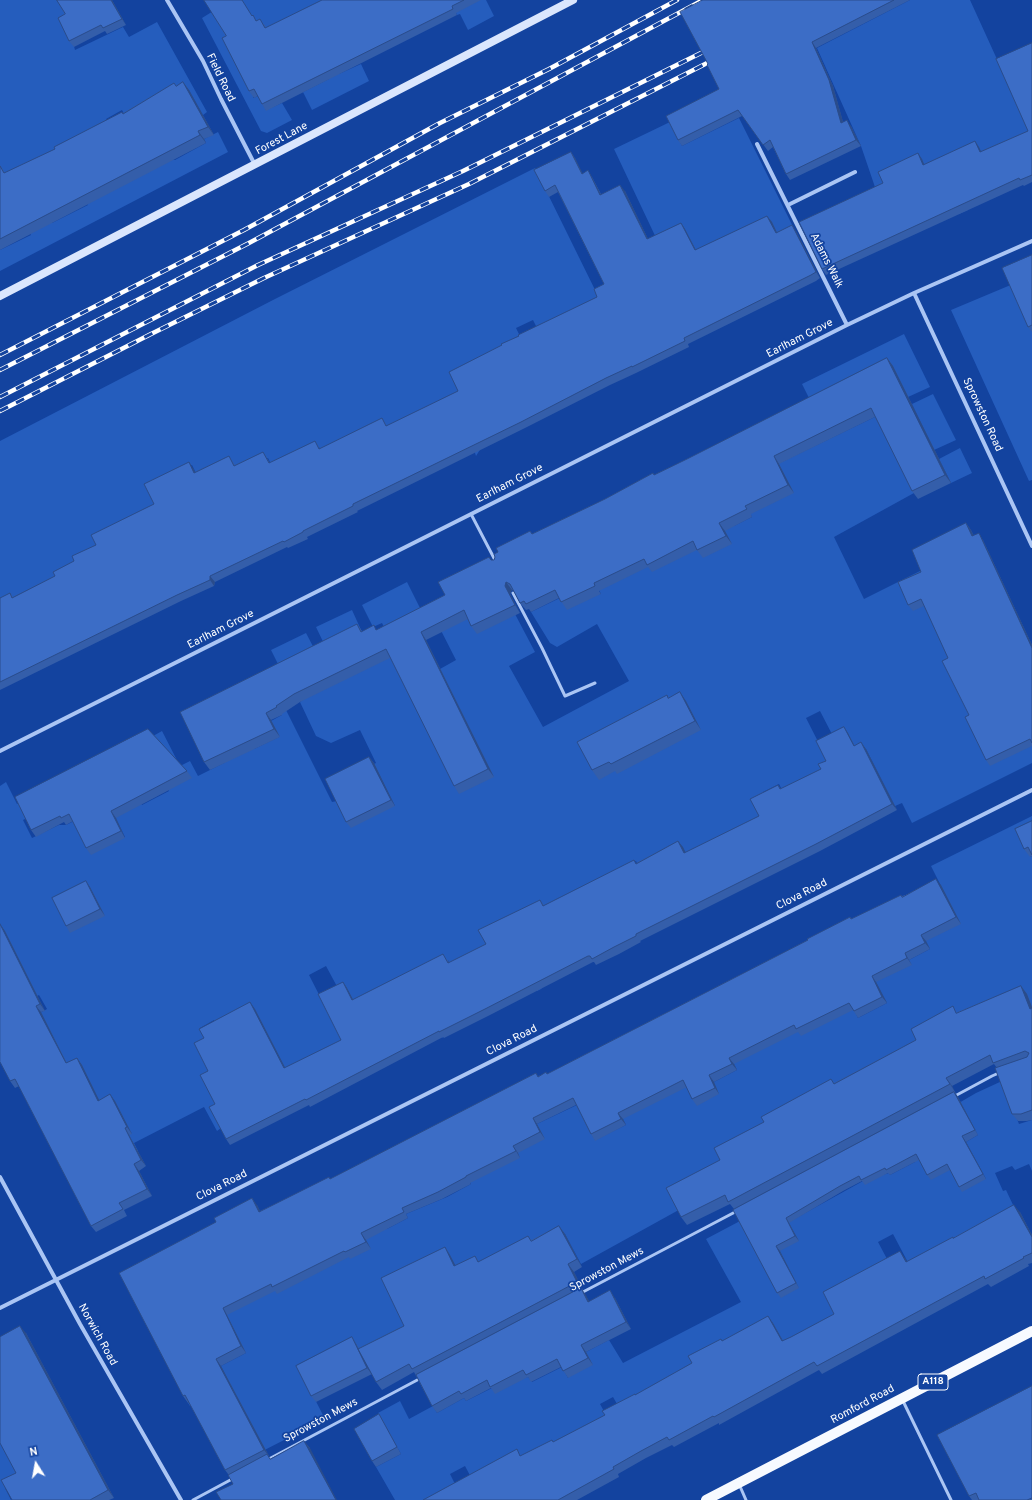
<!DOCTYPE html>
<html>
<head>
<meta charset="utf-8">
<style>
  body { margin:0 }
  #map { position:relative; width:1032px; height:1500px; overflow:hidden; background:#13439f; font-family:Overpass,sans-serif }
  canvas { display:block }
  .north { position:absolute; left:16px; top:1444px; width:40px; height:40px; -webkit-text-stroke:3px #13439f; paint-order:stroke; rotate:349deg; font-size:11px; font-weight:700; line-height:16px; text-align:center; color:#fff }
  .north::after { content:''; display:block; margin:auto; width:14px; height:18px; background:#fff; clip-path:polygon(50% 0,100% 100%,50% 72%,0 100%) }
</style>
</head>
<body>
<div id="map">
<canvas width="1032" height="1500"></canvas>
<div class="north">N</div>
</div>
<script>
const g = document.querySelector('canvas').getContext('2d');
g.lineJoin = 'round';
function fill(path, color) {
  g.fillStyle = color;
  g.fill(path, 'evenodd');
}
function strokePath(path, color, width, dash) {
  g.strokeStyle = color;
  g.lineWidth = width;
  g.lineCap = dash ? 'butt' : 'round';
  g.setLineDash(dash || []);
  g.stroke(path);
}
function label(font, color, halo, rows, align = 'center') {
  g.font = font + ' Overpass,sans-serif';
  g.lineWidth = 3.5;
  g.setLineDash([]);
  g.textBaseline = 'middle';
  g.strokeStyle = halo;
  g.fillStyle = color;
  for (const [text, x, y, turn = 0] of rows) {
    g.save();
    g.translate(x, y);
    g.rotate((+turn || 0) * Math.PI / 180);
    g.textAlign = isNaN(turn) ? turn : align;
    if (halo) g.strokeText(text, 0, 0);
    g.fillText(text, 0, 0);
    g.restore();
  }
}
fill(new Path2D(`
  M0 0H66L65 13 75 50 123 27 129 37 157 22 207 112 203 115 189 90 128 121 122 110 106 119 121 147 175 160 206 143 204 139 218 132 228 152 0 271V250L31 235 25 223 51 222 52 223 88 205 84 197 20 177 0 173Z
  M231 0H340L339 74 361 64 369 81 312 110 303 92 329 79 284 65 264 26 253 98 259 96 266 110 282 103 292 120 267 133 261 131 202 18Z
  M450 0H486L494 16 468 30 460 14 457 15Z
  M910 0H970L1032 136 986 161 979 148 946 163 968 210 959 214 944 181 877 193 861 146 817 48Z
  M739 118 818 277 699 256 658 242 614 149 670 122 682 146Z
  M535 168 635 371 558 370 533 320 516 328 523 342 481 448 476 456 471 440 414 481 385 424 336 481 319 447 306 535 268 458 204 489 192 465 174 474 164 522 111 632 0 607V441L273 300Z
  M1013 284 1032 326V480L1029 481 951 310Z
  M904 334 930 387 908 397 813 406 802 384Z
  M933 394 956 440 934 450 912 404Z
  M877 416 914 493 834 537 864 599 922 570 954 592 1032 746V763L912 823 902 803 895 806 866 749 858 753 835 740 820 711 806 718 831 767 798 821 779 784 763 792 767 800 770 835 667 922 636 861 619 869 541 989 537 991 521 961 490 950 463 990 448 960 443 1037 442 1038 426 1009 357 1007 340 992 326 966 309 975 332 1020 351 1047 293 1073 228 1047 214 1020 200 1028 208 1045 212 1077 220 1110 221 1128 217 1131 204 1107 134 1143 138 1151 108 1167 96 1152 132 1133 79 1120 41 1086 22 1023 47 1009 39 995 14 1008 0 933V786L6 782 17 804 19 803 27 818 23 820 32 838 59 825H66L74 821 91 854 125 837 109 804 131 786 142 805 169 791 159 772 153 736 162 731 180 766 190 761 198 776 224 763 246 733 254 749 279 737 271 721 282 715 265 680 270 678 332 802 337 801 395 806 374 764 376 763 360 730 331 743 316 736 300 702 369 644 440 669 456 660 428 605 506 597 535 652 509 666 543 727 629 681 597 624 557 647 550 643 531 612 560 598 601 594 586 564 669 521 731 544 710 502 734 526 752 517 736 484Z
  M960 448 972 473 951 483 939 459Z
  M407 582 426 620 388 635 382 623 373 627 362 605Z
  M352 610 362 632 327 650 316 627Z
  M306 633 317 654 282 672 271 650Z
  M1032 816 1030 857 1032 856V1007L922 1050 733 1180 581 1264 565 1234 410 1334 372 1372 370 1371 356 1344 301 1372 325 1419 249 1458 212 1395 190 1406 188 1403 229 1382 221 1366 246 1353 171 1286 345 1199 387 1229 408 1218 406 1214 447 1197 471 1184 445 1133 494 1107 537 1124 577 1105 595 1140 626 1125 608 1089 659 1062 714 1082 737 1070 711 1017 838 978 858 1018 887 1003 866 963 909 960 930 949 910 911 960 924 931 866Z
  M1002 1081 1019 1124 1032 1120V1171L1029 1164 1015 1170 1012 1166 995 1173 1003 1191 1006 1190 1022 1224 912 1270 893 1234 878 1242 902 1287 839 1321 621 1411 613 1397 600 1404 616 1433 483 1500 465 1466 450 1474 463 1500H395L376 1467 401 1454 378 1413 400 1401 409 1419 433 1406 437 1413 464 1398 466 1401 492 1388 528 1377 532 1382 562 1367 568 1378 586 1352 609 1340 623 1363 741 1302 706 1239 740 1221 780 1251 789 1222 863 1181 889 1173 890 1175 915 1162 906 1145 950 1170 986 1179 966 1142 978 1135 952 1107 976 1093Z
  M0 1441 30 1475 5 1488 11 1500H0Z`), '#255dbd');
strokePath(new Path2D(`
  M471 514 496 562
  M513 593 542 648 565 696 595 683
  M953 1097 992 1076 1001 1072
  M581 1293 737 1211
  M903 1401 951 1500
  M267 1460 421 1378
  M739 1484 746 1500
  M193 1500 234 1478`), '#aac5f4', 3);
strokePath(new Path2D(`
  M167 0 203 61 221 99 255 165
  M757 144 847 325
  M788 205 855 172
  M914 293 1032 546
  M0 751 847 325 914 293 1032 241
  M0 1177 80 1324 181 1500
  M0 1308 1032 790`), '#aac5f4', 4);
strokePath(new Path2D(`
  M0 296 573 0`), '#dae6fd', 8);
strokePath(new Path2D(`
  M706 1500 1032 1331`), '#f7faff', 10);
const rail = new Path2D(`
  M0 355 244 230 440 123 549 69 677 0
  M0 370 249 243 703 0
  M0 397 258 265 463 171 711 48
  M0 411 151 334 264 278 469 184 717 58`);
strokePath(rail, '#fff', 4.5);
strokePath(rail, '#13439f', 3, [9]);
fill(new Path2D(`
  M57 0H112L126 25 107 34 105 31 74 47 69 41 65 14Z
  M322 0H481L456 13 457 15 266 111 262 104 258 96 254 98 249 91 226 36 252 16 257 21 265 25 266 28Z
  M703 0H910L816 48 833 86 843 122 851 126 861 146 790 180 786 174 773 147 768 151 742 116 682 146 678 140 719 89 708 64Z
  M1032 43V182L1024 186 1023 185 826 275 822 269 883 183 922 159 924 165 975 141 981 151 1028 131Z
  M183 82 189 90 214 135 204 139 206 143 0 250V165L5 173 55 149 123 113 174 83 176 86Z
  M571 152 575 158 582 173 592 177 601 194 625 191 648 239 681 223 685 229 696 250 767 216 772 222 777 232 796 231 820 278 816 281 688 344 689 347 636 373 610 385 525 428 357 511 358 512 307 537 308 539 288 548 287 547 215 582 214 586 181 601 0 690V598L10 593 13 597 55 576 96 545 154 504 193 468 195 472 229 456 235 465 263 452 270 463 315 441 320 449 382 418 387 426 458 391 597 297 604 284 558 192 549 197 545 191Z
  M1032 255V332L1028 327Z
  M887 358 893 366 951 483 918 499 912 491 875 417 779 464 794 493 751 514 752 517 725 531 732 544 703 558 697 550 652 572 648 567 599 591 601 594 567 610 559 598 531 612 529 609 526 610 520 603 514 591 512 590 510 594 520 613 477 634 471 626 468 619 426 640 494 777 459 794 454 786 390 658 300 702 282 714V715L271 720 280 737 210 770 204 762 357 624 362 631 377 630 445 595 491 560H494L498 552 530 531 532 534 605 499 653 473 654 475 687 459Z
  M966 523 971 530 974 536 983 540 1032 645V746L990 766 986 760 948 658 924 606 913 611 908 605 921 572Z
  M669 698 686 701 701 730 617 774 615 771 599 780 592 770Z
  M848 733 855 746 866 749 897 810 820 851 640 941 641 942 619 954 596 965 594 962H593L490 1015 444 1038 443 1037 310 1107 309 1105 230 1145 226 1139 215 1104 208 1071 204 1038 255 1009 285 1068 341 1040 343 982 347 988 353 1000 448 960 449 963 486 944 540 900 544 905 636 863 678 841 685 853 759 816 778 785 781 789 821 769 826 761Z
  M369 757 374 763 395 806 351 828 346 822Z
  M187 771 192 778 116 818 125 838 91 855 86 848 73 821 66 825 64 822 36 837 31 830 15 797Z
  M1032 821V856L1030 857 1024 849Z
  M941 885 961 924 926 941 930 949 909 960 912 965 876 982 887 1003 858 1018 853 1010 801 1036 798 1032 734 1064 737 1070 714 1082 719 1094 697 1106 692 1099 687 1087 623 1119 626 1125 595 1141 591 1134 576 1105 537 1124 545 1139 518 1153 520 1158 470 1183 471 1184 442 1199 406 1214 408 1218 366 1240 371 1249 350 1259 349 1257 277 1294 275 1291 227 1315 246 1353 221 1366 269 1456 268 1457 270 1459 304 1441 310 1448 233 1484 228 1474 225 1470 189 1402 188 1403 183 1396 257 1205 260 1211 330 1179 538 1076 547 1074 808 940 850 917 852 919 902 896Z
  M90 887 105 916 70 933 66 926Z
  M0 924 5 931 45 1011 41 1012 67 1063 77 1058 82 1065 99 1100 115 1101 132 1134 129 1135 146 1166 139 1171 152 1196 124 1210 127 1216 96 1232 91 1226 19 1086 15 1088 10 1081Z
  M1021 986 1027 994 1032 1007V1120L1027 1121H1018L1012 1114 997 1068 994 1064 952 1086 955 1092 958 1097 978 1135 966 1142 986 1179 962 1192 959 1187 950 1170 931 1180 927 1175 919 1160 890 1175 888 1173 865 1185 862 1181 843 1191 789 1223 799 1241 780 1251 799 1288 781 1298 777 1293 734 1209 730 1204 687 1225 681 1217 720 1160 764 1122 834 1083 916 1040 958 1012Z
  M1020 1212 1032 1235V1263L1028 1264 1029 1266 991 1287 988 1284 822 1374 819 1370 719 1425V1423L674 1447 672 1445 646 1458 618 1474 619 1477 577 1500H423L553 1442 605 1415 635 1395 692 1363 722 1341 773 1323 783 1341 834 1314 905 1258 907 1262 954 1238Z
  M559 1226 565 1234 582 1267 574 1272 583 1290H582L589 1301 615 1298 631 1329 586 1352 593 1365 568 1378 561 1367 531 1382 528 1377 495 1394 491 1388 466 1401 464 1398 437 1413 432 1406 414 1372 382 1390 376 1382 366 1364 372 1374 316 1402 311 1396 352 1337 359 1348 404 1326 445 1247 450 1255 455 1266 475 1256 479 1262 528 1236 531 1240Z
  M26 1333 114 1498 109 1500H12L16 1473Z
  M1032 1386V1500H972L969 1496Z
  M383 1421 401 1454 376 1467 372 1461Z`), '#345eaa');
fill(new Path2D(`
  M111 0H112L126 25 122 19Z
  M812 42 816 48 833 86 845 129 841 123Z
  M183 82 189 90 214 135 208 127Z
  M847 120 851 126 861 146 856 140Z
  M198 131 204 139 206 143 200 135Z
  M975 141 979 147 984 158 980 152Z
  M571 152 575 158 586 180 582 174Z
  M918 153 922 159 927 171 923 165Z
  M588 170 592 177 604 201 600 195Z
  M620 185 625 191 651 245 647 239Z
  M767 216 772 222 780 239 776 233Z
  M681 223 685 229 699 256 695 250Z
  M792 225 796 231 820 278 816 272Z
  M887 358 893 366 951 483 945 475Z
  M774 456 779 464 794 493 788 485Z
  M189 462 193 468 199 479 194 473Z
  M719 523 725 531 732 544 726 536Z
  M966 523 971 530 977 543 972 536Z
  M979 533 983 540 1032 645V648Z
  M210 576 215 582 214 586 210 580Z
  M506 582 512 590 510 594 520 613 515 605 505 586Z
  M421 632 426 640 494 777 488 769Z
  M680 692 686 701 701 730 695 721Z
  M266 713 271 720 280 737 274 729Z
  M844 727 848 733 858 753 854 746Z
  M861 742 866 749 897 810 892 804Z
  M369 757 374 763 395 806 391 800Z
  M111 811 116 818 125 838 121 831Z
  M678 841 683 847 689 859 684 853Z
  M936 879 941 885 961 924 956 917Z
  M86 881 90 887 105 916 100 909Z
  M0 924 5 931 45 1011 40 1004Z
  M921 935 926 941 930 949 925 943Z
  M905 953 909 960 912 965 907 958Z
  M872 976 876 982 887 1003 882 997Z
  M343 982 347 988 357 1007 352 1000Z
  M1021 986 1027 994 1032 1007V1011L1030 1009Z
  M250 1002 255 1009 289 1075 284 1068Z
  M36 1006 41 1012 70 1070 66 1063Z
  M77 1058 82 1065 103 1108 98 1101Z
  M729 1058 734 1064 737 1070 732 1064Z
  M709 1075 714 1082 719 1094 715 1088Z
  M946 1078 952 1086 955 1092 950 1084Z
  M954 1092 958 1097 978 1135 975 1130Z
  M110 1094 115 1101 132 1134 127 1127Z
  M618 1113 623 1119 626 1125 621 1119Z
  M533 1118 537 1124 545 1139 540 1132Z
  M125 1128 129 1135 146 1166 141 1160Z
  M962 1136 966 1142 986 1179 983 1174Z
  M513 1146 518 1153 520 1158 516 1151Z
  M134 1164 139 1171 152 1196 147 1189Z
  M252 1198 257 1205 264 1218 259 1212Z
  M1014 1205 1020 1212 1032 1235V1237Z
  M786 1218 789 1223 799 1241 795 1236Z
  M559 1226 565 1234 582 1267 577 1259Z
  M361 1233 366 1240 371 1249 366 1242Z
  M776 1246 780 1251 799 1288 796 1283Z
  M445 1247 450 1255 460 1274 454 1266Z
  M900 1251 905 1258 912 1269 906 1262Z
  M568 1264 574 1272 583 1290 577 1282Z
  M581 1288 586 1295 593 1309 588 1302Z
  M610 1290 615 1298 631 1329 626 1322Z
  M223 1308 227 1315 246 1353 241 1346Z
  M768 1316 773 1323 787 1348 782 1341Z
  M20 1326 26 1333 114 1498 108 1490Z
  M352 1337 356 1344 372 1374 367 1368Z
  M581 1345 586 1352 593 1365 588 1358Z
  M216 1359 221 1366 269 1456 264 1450Z
  M304 1441 310 1448 337 1500H336Z`), '#2a4c8b');
const building = new Path2D(`
  M57 0H111L122 19 103 28 101 25 69 41 58 18 65 14Z
  M204 0H242L252 16 253 15 256 21 260 19 265 28 322 0H464L452 6 453 9 262 104 254 89 249 91 222 38 226 36Z
  M703 0H894L812 42 829 80 841 123 847 120 856 140 786 174 770 140 763 145 738 110 678 140 666 116 719 89 707 65 708 64 680 12Z
  M1032 43V175L1020 180 1019 178 822 269 799 222 883 183 878 172 918 153 923 165 975 141 980 152 1028 131 996 59Z
  M183 82 208 127 198 131 200 135 0 239V166L4 173 55 149 54 147 122 112 123 114 174 83 176 86Z
  M571 152 582 174 588 170 600 195 620 185 647 239 681 223 695 250 767 216 776 233 792 225 816 272 811 275 684 338 685 341 632 367V366L606 378 521 422 353 504V506L303 531V532L284 542 283 541 210 576V580L177 595 0 682V598L10 593 12 598 55 576 53 572 74 561 72 556 96 545 91 535 154 504 144 484 189 462 194 473 229 456 234 466 263 452 269 463 315 441 319 449 382 418 386 426 458 391 449 372 502 345 501 344 519 336 518 335 597 297 594 289 604 284 555 185 545 191 534 170Z
  M1032 255V325L1028 327 1002 268Z
  M887 358 945 475 912 491 871 408 774 456 788 485 745 506 747 509 719 523 726 536 697 550 693 541 647 565 644 559 594 583 595 586 561 602 555 590 526 604 524 601 520 603 510 584 506 582 505 586 515 605 471 626 464 610 421 632 488 769 454 786 386 649 294 694 276 706 277 707 266 713 274 729 204 762 180 712 357 624 361 632 374 625 376 630 445 595 438 582 489 557 491 560H494L495 557 494 554 498 552 496 548 530 531 532 534 605 499 653 473 654 475 687 459Z
  M966 523 972 536 979 533 1032 648V743L1030 739 986 760 965 717 969 715 942 661 948 658 921 599 908 605 898 582 921 572 912 550Z
  M680 692 695 721 611 764 609 762 592 770 577 742 667 695 668 698Z
  M844 727 854 746 861 742 892 804 816 844 636 934V936L614 947 592 959 590 956H588L485 1009 439 1032V1031L306 1100 305 1099 226 1139 209 1107 215 1104 200 1075 208 1071 194 1043 204 1038 199 1029 250 1002 284 1068 341 1040 318 994 343 982 352 1000 443 954 448 963 486 944 478 930 540 900 543 906 634 860 636 864 678 841 684 853 759 816 750 799 778 785 780 789 821 769 818 764 826 761 816 741Z
  M148 729 187 771 111 811 121 831 86 848 69 814 61 818 60 816 31 830 15 797Z
  M369 757 391 800 346 822 325 779Z
  M1032 821V855L1028 847 1024 849 1015 829Z
  M936 879 956 917 921 935 925 943 905 953 907 958 872 976 882 997 854 1011 849 1003 796 1029 794 1025 729 1058 732 1064 709 1075 715 1088 692 1099 683 1080 618 1113 621 1119 591 1134 573 1098 533 1118 540 1132 513 1146 516 1151 466 1176V1177L438 1192 402 1208 404 1212 361 1233 366 1242 345 1252 344 1251 272 1287 271 1284 223 1308 241 1346 216 1359 264 1450 225 1470 185 1395 183 1396 119 1273 216 1222 214 1218 252 1198 259 1212 329 1177 330 1179 536 1073 538 1077 546 1072 547 1074 808 940 807 939 850 917 851 919 901 895 902 897Z
  M86 881 100 909 66 926 52 898Z
  M0 924 40 1004 36 1006 66 1063 77 1058 98 1101 110 1094 127 1127 125 1128 141 1160 134 1164 147 1189 119 1203 123 1209 91 1226 15 1079 10 1081 0 1062Z
  M1021 986 1030 1009 1032 1008V1110L1021 1114H1012L995 1068 1027 1057 1029 1053 1025 1051 993 1063 990 1055 946 1078 950 1084 728 1202 725 1195 681 1217 666 1188 720 1160 714 1148 764 1122 761 1117 831 1079 834 1084 916 1040 911 1029 953 1006 956 1013Z
  M954 1092 975 1130 962 1136 983 1174 959 1187 947 1164 927 1175 916 1154 886 1170 885 1168 861 1180 859 1176 840 1186 786 1218 795 1236 776 1246 796 1283 777 1293 733 1210Z
  M1014 1205 1032 1237V1253L1023 1257 1024 1258 985 1279 984 1276 817 1366 814 1362 714 1417 713 1416 669 1440 667 1437 641 1451 613 1467 614 1469 558 1500H423L517 1449 520 1456 552 1440 553 1442 605 1415 602 1411 635 1394V1395L692 1363 688 1356 721 1339 722 1341 768 1316 782 1341 791 1337 834 1314 823 1292 900 1251 906 1262 953 1237V1238Z
  M559 1226 577 1259 568 1264 577 1282 412 1369 409 1364 376 1382 358 1349 404 1326 381 1278 445 1247 454 1266 475 1256 478 1262 528 1236 531 1241Z
  M581 1288 588 1302 610 1290 626 1322 581 1345 588 1358 563 1371 557 1359 526 1375 523 1370 490 1387 487 1380 461 1394 459 1391 432 1406 416 1375Z
  M20 1326 108 1490 90 1500H12L1 1480 16 1473 0 1443V1337Z
  M352 1337 367 1368 311 1396 296 1366Z
  M1032 1386V1498L1027 1500H979L976 1493 969 1496 937 1435Z
  M379 1414 397 1447 372 1461 354 1429Z
  M304 1441 336 1500H221L216 1492 233 1484 228 1475 267 1454 270 1459Z`);
fill(building, '#3c6dc6');
strokePath(building, '#2a4c8b', 1);
for (const [x, y, w] of [
  [933,1382,30]
]) {
  const box = new Path2D();
  box.roundRect(x - w / 2, y - 8, w, 16, 3);
  g.fillStyle = '#13439f';
  g.fill(box);
  strokePath(box, '#fff', 1);
}
label('bold 10px', '#fff', null, [
  ["A118",933,1382]
]);
label('11px', '#fff', '#13439f', [
  ["Field Road",220,78,64],
  ["Forest Lane",282,139,-28],
  ["Adams Walk",826,261,63],
  ["Earlham Grove",800,339,-27],
  ["Sprowston Road",982,415,65],
  ["Earlham Grove",510,484,-27],
  ["Earlham Grove",221,630,-27],
  ["Clova Road",802,895,-27],
  ["Clova Road",512,1041,-27],
  ["Clova Road",222,1186,-27],
  ["Sprowston Mews",607,1270,-28],
  ["Norwich Road",97,1335,61],
  ["Romford Road",863,1405,-28],
  ["Sprowston Mews",321,1421,-28]
]);
</script>
</body>
</html>
